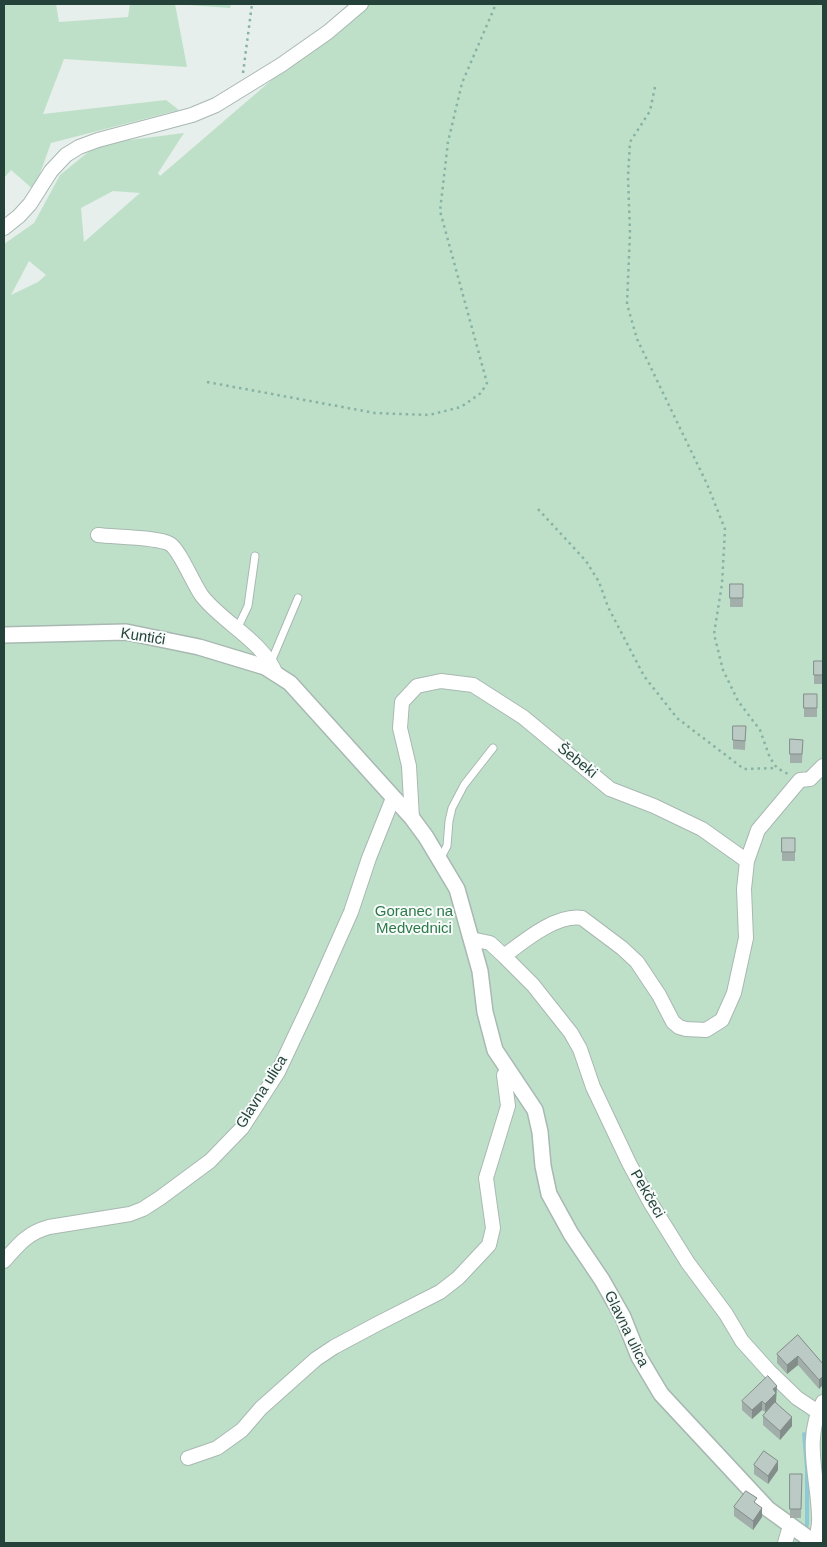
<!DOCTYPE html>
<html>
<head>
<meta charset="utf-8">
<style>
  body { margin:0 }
  #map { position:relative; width:827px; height:1547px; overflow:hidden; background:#e6efeb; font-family:Arial,sans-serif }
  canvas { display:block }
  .frame { position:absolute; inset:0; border:5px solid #24423a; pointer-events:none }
</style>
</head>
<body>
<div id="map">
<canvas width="827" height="1547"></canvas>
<div class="frame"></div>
</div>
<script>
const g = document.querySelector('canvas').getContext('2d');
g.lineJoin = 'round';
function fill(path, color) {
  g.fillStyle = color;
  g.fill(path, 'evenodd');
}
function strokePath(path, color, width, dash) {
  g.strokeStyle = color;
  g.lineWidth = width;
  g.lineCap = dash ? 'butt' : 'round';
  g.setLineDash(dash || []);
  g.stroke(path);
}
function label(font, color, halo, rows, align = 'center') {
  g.font = font + ' Arial,sans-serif';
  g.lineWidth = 4;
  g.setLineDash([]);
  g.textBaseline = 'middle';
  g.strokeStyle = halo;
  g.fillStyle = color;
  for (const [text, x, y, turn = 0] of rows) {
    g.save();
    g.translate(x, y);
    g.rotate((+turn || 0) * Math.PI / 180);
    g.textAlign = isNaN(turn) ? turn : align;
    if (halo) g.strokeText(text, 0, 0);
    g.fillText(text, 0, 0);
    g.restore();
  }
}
fill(new Path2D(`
  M4 4H56L59 22 128 17 130 4H231L230 8 175 4 187 67 64 59 43 114 166 100 179 110 51 143 34 190 11 170 4 178Z
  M360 4H823V1543H4V244L34 223 60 175 98 144 184 133 158 173 160 176ZM113 191 140 193 84 242 81 208ZM29 261 46 275 38 282 11 295Z`), '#bfe0c8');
strokePath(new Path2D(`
  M804 1434 807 1469V1524L805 1531`), '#8ec9d4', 4);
const service = new Path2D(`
  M237 629 248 606 255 556
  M271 662 298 598
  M440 859 447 846 449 821 452 808 464 785 493 748`);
const minor = new Path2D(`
  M4 228 19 216 30 204 51 171 66 155 79 147 98 140 192 115 216 105 281 65 328 32 361 4
  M98 535C114 537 158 537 170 544 179 549 194 585 202 596 224 624 262 640 276 674
  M412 818 409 766 400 728 402 702 417 686 441 681 473 685 523 717 610 789 654 806 702 829 747 861 758 830 800 780 810 779 823 766
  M471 939 490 943 504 956 533 985 571 1033 580 1049 593 1087 629 1163 650 1202 688 1263 726 1314 742 1341 769 1371 797 1398 818 1412
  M504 956C524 941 556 914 582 918L622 948 637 962 659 995 673 1022 679 1027 686 1029 706 1030 722 1020 734 993 746 938 744 889 747 861
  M4 1261C18 1245 27 1233 49 1227L130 1214 143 1209 160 1198 210 1161 242 1128 278 1072 311 1002 351 912 369 858 393 798
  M188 1458 217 1448 242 1430 261 1408 316 1359 334 1347 379 1323 440 1292 458 1278 489 1245 493 1228 486 1178 508 1106 504 1075 508 1070
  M785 1543 790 1526
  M815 1543C817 1535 820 1525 819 1516 818 1476 803 1440 823 1402`);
const tertiary = new Path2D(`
  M4 635 126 632 199 647 265 667 290 683 412 818 426 837 457 889 480 971 485 1012 495 1050 535 1110 540 1132 543 1166 549 1194 571 1234 602 1280 623 1317 639 1357 661 1394 768 1509 815 1543`);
strokePath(service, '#a8b8b2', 9);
strokePath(minor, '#a8b8b2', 16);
strokePath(tertiary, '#a8b8b2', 18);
strokePath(new Path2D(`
  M243 73 252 4
  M655 87 650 111 630 142 628 177 630 233 627 304 637 339 707 484 725 529 722 584 714 634 723 670 738 701 760 730 770 758 777 768 788 774
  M207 382 375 413 429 415 461 407 481 393 487 383 440 211 448 142 462 83 496 4
  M538 509 586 561 599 582 608 607 644 676 677 718 744 769 777 768`), '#86b3a5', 2.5, [2.5, 4]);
strokePath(service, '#fff', 7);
strokePath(minor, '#fff', 14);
strokePath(tertiary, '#fff', 15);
fill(new Path2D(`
  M730 584H743V607H730Z
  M814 661H823V684H814Z
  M804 694H817V717H804Z
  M733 726H746L745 750 733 749Z
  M790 739 803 740 802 763H790Z
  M782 838H795V861H782Z
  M798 1335 823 1364 819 1389 798 1365 787 1374 777 1363V1354Z
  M776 1395V1402L792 1426 780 1440 763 1425V1416L769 1408 765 1412 762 1410 752 1419 742 1410V1401L777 1395Z
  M754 1465 778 1470 768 1484 754 1474Z
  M790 1474H802L801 1518H790Z
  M757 1504 762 1517 753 1530 734 1516V1507Z`), '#a1aea9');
fill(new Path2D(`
  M798 1356V1365L787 1374V1365Z
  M823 1376V1385L819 1389V1380Z
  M777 1386 776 1402 765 1412V1404L773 1389Z
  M762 1401V1410L752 1419V1410Z
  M792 1417V1426L780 1440V1431Z
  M778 1461V1470L768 1484V1476Z
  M762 1508V1517L753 1530V1521Z`), '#838d89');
const building = new Path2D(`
  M730 584H743V598H730Z
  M814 661H823V675H814Z
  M804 694H817V708H804Z
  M733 726H746L745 741 733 740Z
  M790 739 803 740 802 754H790Z
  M782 838H795V852H782Z
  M798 1335 823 1364V1376L819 1380 798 1356 787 1365 777 1354Z
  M768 1376 777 1386 773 1389 776 1393 765 1404 762 1401 752 1410 742 1401Z
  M775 1402 792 1417 780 1431 763 1416Z
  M764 1451 778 1461 768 1476 754 1465Z
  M790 1474H802L801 1509H790Z
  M746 1491 757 1498 754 1502 762 1508 753 1521 734 1507Z`);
fill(building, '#bbcac4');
strokePath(building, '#838d89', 1);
label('15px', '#24423a', '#f7fbf9', [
  ["Kuntići",143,637,9],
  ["Šebeki",577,761,39],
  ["Glavna ulica",262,1092,-58],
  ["Pekčeci",647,1194,60],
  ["Glavna ulica",626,1329,64]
]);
label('15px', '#2d7a4b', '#f7fbf9', [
  ["Goranec na",414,912],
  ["Medvednici",414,929]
]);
</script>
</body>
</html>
